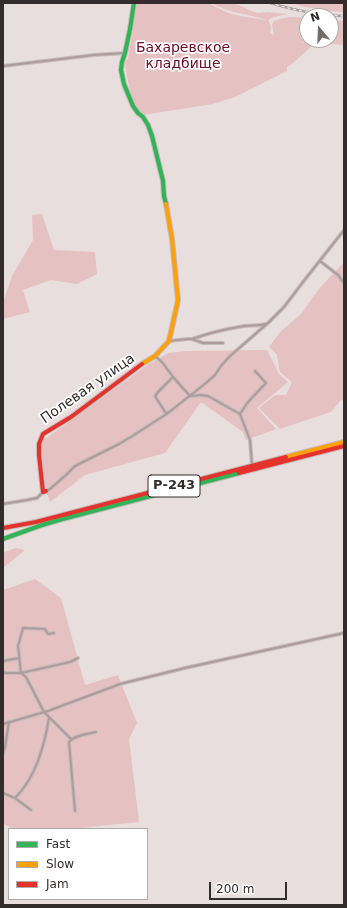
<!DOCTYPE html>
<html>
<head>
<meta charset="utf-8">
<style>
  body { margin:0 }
  #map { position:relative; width:347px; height:908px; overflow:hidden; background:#e9dede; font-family:"DejaVu Sans",sans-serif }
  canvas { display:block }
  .frame { position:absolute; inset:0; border:4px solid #342c2c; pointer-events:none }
  .legend { position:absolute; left:8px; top:828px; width:140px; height:72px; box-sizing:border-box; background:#fff; border:1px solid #aeabab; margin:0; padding:5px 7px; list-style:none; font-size:12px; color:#342c2c }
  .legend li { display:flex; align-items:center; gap:8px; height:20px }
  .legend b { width:20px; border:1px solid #aeabab }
  .north { position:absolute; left:299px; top:8px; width:40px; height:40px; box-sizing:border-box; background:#fff; border:1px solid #aeabab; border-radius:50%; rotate:341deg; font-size:11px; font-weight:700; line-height:16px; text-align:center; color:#342c2c }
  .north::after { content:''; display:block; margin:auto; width:14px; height:18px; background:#736a6a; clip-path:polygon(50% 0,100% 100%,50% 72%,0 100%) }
  .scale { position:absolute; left:209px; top:882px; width:78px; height:18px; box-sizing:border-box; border:2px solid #342c2c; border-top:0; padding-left:5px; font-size:12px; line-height:14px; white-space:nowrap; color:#342c2c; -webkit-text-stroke:3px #fff; paint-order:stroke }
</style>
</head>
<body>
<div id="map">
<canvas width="347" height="908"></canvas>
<div class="frame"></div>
<ul class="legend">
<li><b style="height:5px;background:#30b455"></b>Fast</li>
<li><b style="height:5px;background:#ff9f0a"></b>Slow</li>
<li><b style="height:5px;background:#e5322d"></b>Jam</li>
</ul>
<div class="north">N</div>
<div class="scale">200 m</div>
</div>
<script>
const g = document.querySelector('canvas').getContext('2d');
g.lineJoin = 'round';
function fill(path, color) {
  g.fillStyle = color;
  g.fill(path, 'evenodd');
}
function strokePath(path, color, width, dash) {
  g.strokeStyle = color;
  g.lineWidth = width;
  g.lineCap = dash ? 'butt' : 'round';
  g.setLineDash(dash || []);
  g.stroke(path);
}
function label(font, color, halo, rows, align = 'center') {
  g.font = font + ' "DejaVu Sans",sans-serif';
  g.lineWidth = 3.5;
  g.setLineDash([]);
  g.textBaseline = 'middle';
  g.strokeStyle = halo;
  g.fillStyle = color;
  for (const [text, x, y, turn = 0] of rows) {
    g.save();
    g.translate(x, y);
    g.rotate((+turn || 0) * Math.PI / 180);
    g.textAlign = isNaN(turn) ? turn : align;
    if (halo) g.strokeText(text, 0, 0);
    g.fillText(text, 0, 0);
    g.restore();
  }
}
fill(new Path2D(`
  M137 3H208L224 11 231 14 240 16 267 20C249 14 228 13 211 3H235L251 11 258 13 268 12 287 14 274 17 268 20 269 21 271 27 270 33 274 35 272 25 273 22C284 16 295 16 307 19V40H331V20L344 21V45L301 41 314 44 292 64 287 67V71L235 97 213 104 143 115C131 108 127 76 125 62L128 59Z
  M290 3H344V12C326 11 308 8 290 3Z
  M42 214 54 250 95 252 97 274 77 284 51 280 23 290 30 312 3 319V303L12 276 33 240 32 215Z
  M344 262V401L341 400 331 412 280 429 259 408 275 395H286L292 382 280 372 277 355 269 347 280 332 301 314 318 290Z
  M267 350 279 374 288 382 257 408 276 429 246 440 243 432 201 402 165 453 85 475 50 502 45 488 41 442 149 364 168 353 187 351Z
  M15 548 25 550 3 568V553Z
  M35 579 61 598 85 685 118 675 137 723 129 739 139 822 71 829H15L3 824V590Z`), '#e5c1c2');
const street = new Path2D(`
  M3 66 94 55 125 53
  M320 261 338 275 344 283
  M192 339C209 333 226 329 244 326 251 325 258 326 266 324
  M169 341 188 339H192L203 343H223
  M155 356 162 362 173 377 190 396
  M191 396 201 395 208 396 240 414 250 440 252 465
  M168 413 165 412 155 396 160 390 173 377
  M240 414 248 402 266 383 255 371
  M46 491 50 489 66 475 75 466 119 444 134 435 168 413 206 383 215 375 221 366 229 357 269 322 284 307 303 282 344 230
  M3 504 27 500 37 498 43 492
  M54 633 48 634 45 629 23 628 18 646 21 673 70 662 78 658
  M3 661 19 658
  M3 672 6 673H21L26 677 44 712 71 739
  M3 724 48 711 120 684 185 668 344 633
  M3 753 5 747 9 722
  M3 793 15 798 31 810
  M15 798C36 777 44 747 49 718
  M75 811 69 742C74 735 88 734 96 732`);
const fast = new Path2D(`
  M134 3 130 29 125 53 122 62 121 70 124 84 133 106 138 113 143 117 148 125 152 136 163 181 164 196 166 204
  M3 539 42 525 59 520 239 473`);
const slow = new Path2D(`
  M142 364 155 356 169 341 178 300 172 239 166 204
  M286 457 344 442`);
const jam = new Path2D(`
  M239 473 344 446
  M46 491 43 492 39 455V444L43 434 71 417 142 364
  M3 528 36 522 286 457`);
strokePath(street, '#c4bbbb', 4);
strokePath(fast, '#c4bbbb', 6);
strokePath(slow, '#c4bbbb', 6);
strokePath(jam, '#c4bbbb', 6);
strokePath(street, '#ae9c9d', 2);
strokePath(fast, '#30b455', 4);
strokePath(slow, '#ff9f0a', 4);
strokePath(jam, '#e5322d', 4);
const rail = new Path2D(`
  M270 3C294 10 319 16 344 16`);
strokePath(rail, '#ad9fa0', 2.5);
strokePath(rail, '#fff', 1, [3]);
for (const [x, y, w] of [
  [174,486,52]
]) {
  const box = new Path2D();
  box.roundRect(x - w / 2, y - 11, w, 22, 3);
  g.fillStyle = '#fff';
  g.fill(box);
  strokePath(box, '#342c2c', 1);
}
label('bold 13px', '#342c2c', null, [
  ["Р-243",174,486]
]);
label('14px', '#6d0922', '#fff', [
  ["Бахаревское",183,48],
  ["кладбище",183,64]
]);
label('14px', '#342c2c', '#fff', [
  ["Полевая улица",88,389,-35]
]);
</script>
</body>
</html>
